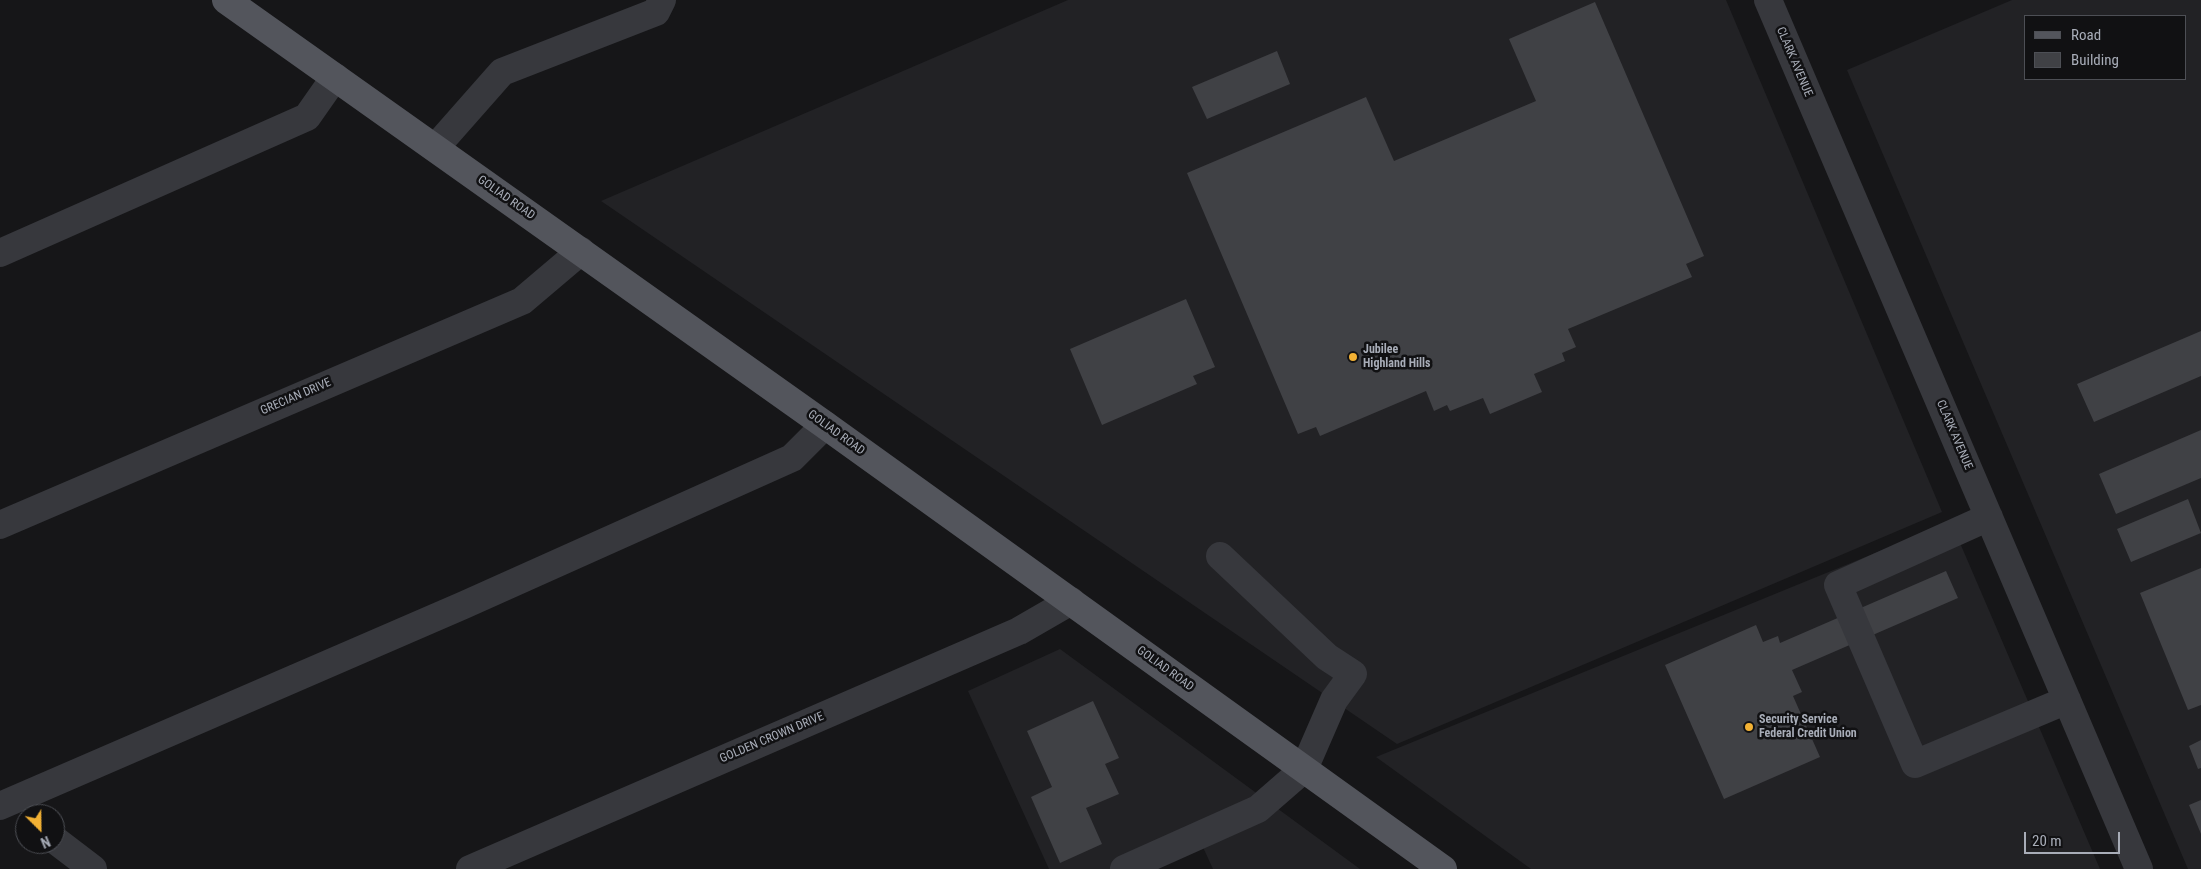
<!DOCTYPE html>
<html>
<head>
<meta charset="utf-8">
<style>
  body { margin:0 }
  #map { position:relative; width:2201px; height:869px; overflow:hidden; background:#161618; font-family:"Roboto Condensed",sans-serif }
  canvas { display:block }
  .legend { position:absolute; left:2024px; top:15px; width:162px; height:65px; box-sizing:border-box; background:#111113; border:1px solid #4d4f55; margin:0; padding:6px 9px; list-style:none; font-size:15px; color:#a8adb8 }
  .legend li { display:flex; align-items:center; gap:10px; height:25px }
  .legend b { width:25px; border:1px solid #4d4f55 }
  .north { position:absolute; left:15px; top:804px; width:50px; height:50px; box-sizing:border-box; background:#111113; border:1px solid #4d4f55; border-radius:50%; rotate:157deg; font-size:14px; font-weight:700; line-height:20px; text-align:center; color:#a8adb8 }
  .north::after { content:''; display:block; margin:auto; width:18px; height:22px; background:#f2b134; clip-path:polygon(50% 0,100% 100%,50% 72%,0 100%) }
  .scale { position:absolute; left:2024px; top:832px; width:96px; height:22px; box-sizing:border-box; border:2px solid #a8adb8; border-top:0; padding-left:6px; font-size:15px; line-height:18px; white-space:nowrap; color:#a8adb8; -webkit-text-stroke:4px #111113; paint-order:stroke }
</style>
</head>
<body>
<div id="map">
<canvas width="2201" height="869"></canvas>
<ul class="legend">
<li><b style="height:6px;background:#53555c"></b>Road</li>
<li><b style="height:14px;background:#404145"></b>Building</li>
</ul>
<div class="north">N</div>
<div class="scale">20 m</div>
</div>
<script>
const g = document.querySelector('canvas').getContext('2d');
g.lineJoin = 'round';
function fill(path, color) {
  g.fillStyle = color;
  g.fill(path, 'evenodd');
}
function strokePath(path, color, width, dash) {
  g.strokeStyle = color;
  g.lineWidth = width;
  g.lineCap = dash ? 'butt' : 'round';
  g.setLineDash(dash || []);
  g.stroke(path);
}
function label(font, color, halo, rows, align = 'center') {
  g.font = font + ' "Roboto Condensed",sans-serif';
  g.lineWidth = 5;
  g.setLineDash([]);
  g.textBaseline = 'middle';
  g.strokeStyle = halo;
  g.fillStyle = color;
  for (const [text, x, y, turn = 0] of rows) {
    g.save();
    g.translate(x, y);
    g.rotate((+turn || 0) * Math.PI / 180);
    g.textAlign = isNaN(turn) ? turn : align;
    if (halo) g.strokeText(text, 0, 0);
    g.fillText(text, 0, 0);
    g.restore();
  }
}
fill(new Path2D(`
  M1068 0H1726L1942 512 1397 744 601 201Z
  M2012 0H2201V869H2188L1847 70ZM2025 16H2185V79H2025Z
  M1951 522 2100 869H1531L1376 757Z
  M1060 649 1360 869H1213L1196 832 1113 869H1049L968 691Z`), '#222225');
fill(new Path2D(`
  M1595 2 1704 256 1686 264 1692 277 1568 329 1576 347 1562 353 1565 361 1534 374 1542 392 1490 414 1483 398 1450 411 1447 405 1434 411 1426 391 1320 436 1316 427 1298 434 1187 173 1366 97 1394 161 1536 101 1509 39Z
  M1277 51 1290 84 1207 119 1192 87Z
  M1186 299 1215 367 1193 376 1197 384 1102 425 1070 349Z
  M2201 331V376L2094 422 2077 384Z
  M2201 430V478L2116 514 2099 474Z
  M2188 499 2201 533 2131 562 2117 529Z
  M2201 568V705L2188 710 2140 593Z
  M1946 571 1958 598 1792 670 1802 692 1793 696 1820 757 1724 799 1665 665 1756 625 1763 642 1778 636 1780 643Z
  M1093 701 1119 758 1105 764 1119 794 1086 808 1102 844 1060 863 1031 797 1052 787 1027 731Z
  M2201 740V768L2198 769 2189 746Z
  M2201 800V834L2189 805Z`), '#404145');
strokePath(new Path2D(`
  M1768 0 2139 869
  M435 148 502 72 656 12 662 0
  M0 253 307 117 335 77
  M1989 517 1838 585 1915 764 2067 700
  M0 525 522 301 581 251
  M0 806 464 605 792 458 825 425
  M55 840 93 869
  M470 869 1019 631 1071 601
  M1124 869 1258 809 1304 769 1334 700 1353 674 1327 657 1220 556`), '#37383d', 28);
strokePath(new Path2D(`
  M226 0 825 425 1443 869`), '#53555c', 28);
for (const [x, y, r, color] of [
  [1353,357,5,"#f2b134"],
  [1749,727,5,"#f2b134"]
]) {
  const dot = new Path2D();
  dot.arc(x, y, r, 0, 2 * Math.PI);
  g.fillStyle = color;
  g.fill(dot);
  strokePath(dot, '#111113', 2);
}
label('12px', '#a8adb8', '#111113', [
  ["CLARK AVENUE",1794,62,67],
  ["GOLIAD ROAD",506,198,35],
  ["GRECIAN DRIVE",296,397,-23],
  ["GOLIAD ROAD",836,433,36],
  ["CLARK AVENUE",1954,435,67],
  ["GOLIAD ROAD",1165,669,36],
  ["GOLDEN CROWN DRIVE",772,738,-23]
]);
label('bold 12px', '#a8adb8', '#111113', [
  ["Jubilee",1363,350],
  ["Highland Hills",1363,364],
  ["Security Service",1759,720],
  ["Federal Credit Union",1759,734]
], 'left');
</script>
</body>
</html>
